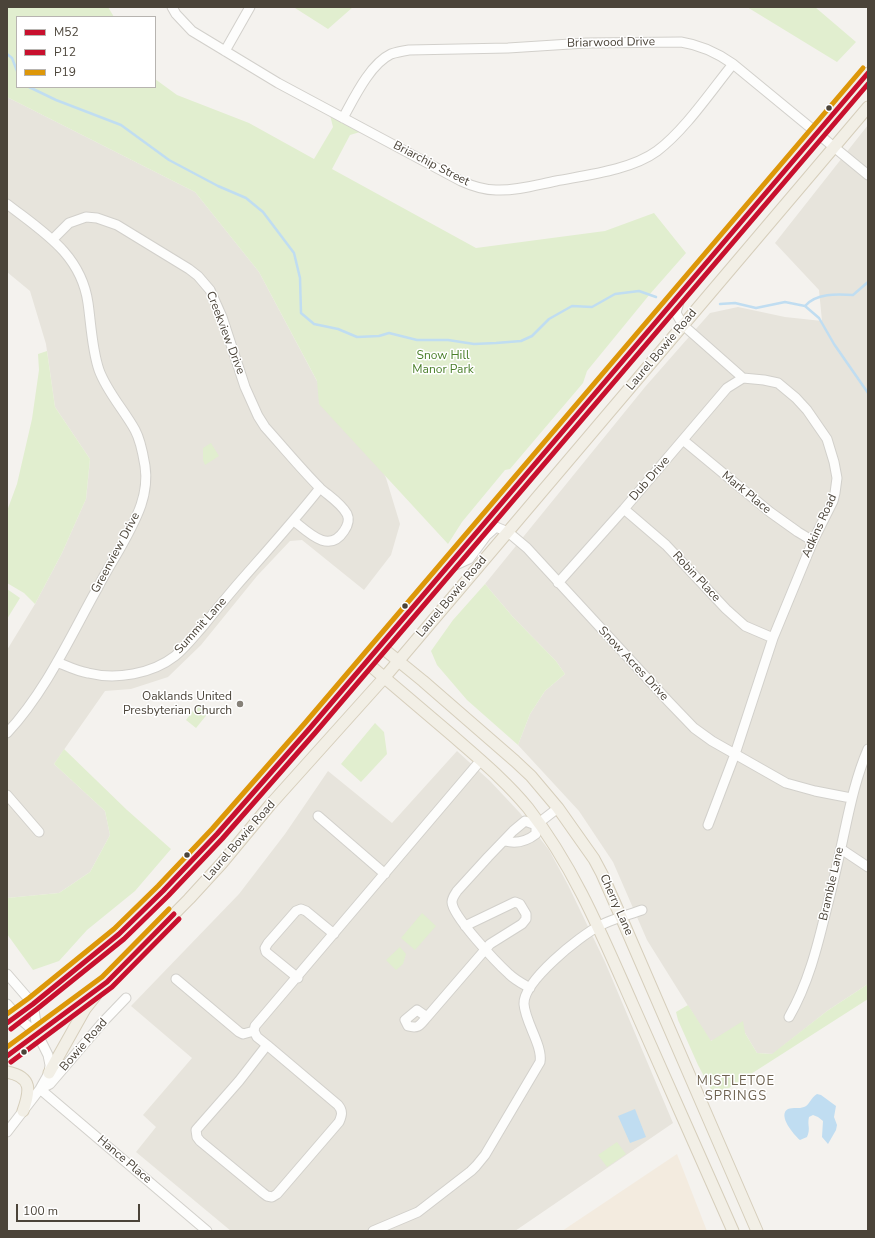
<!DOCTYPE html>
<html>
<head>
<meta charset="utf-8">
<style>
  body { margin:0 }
  #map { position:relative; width:875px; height:1238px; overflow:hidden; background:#f4f2ee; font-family:"Nunito Sans",sans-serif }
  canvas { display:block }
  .frame { position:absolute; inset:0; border:8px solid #4b4439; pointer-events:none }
  .legend { position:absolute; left:16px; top:16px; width:140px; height:72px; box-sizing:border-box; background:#fff; border:1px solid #b7b4b0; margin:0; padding:5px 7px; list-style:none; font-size:12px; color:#4b4439 }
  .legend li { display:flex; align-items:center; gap:8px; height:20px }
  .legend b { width:20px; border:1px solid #b7b4b0 }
  .scale { position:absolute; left:16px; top:1204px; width:124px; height:18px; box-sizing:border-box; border:2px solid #4b4439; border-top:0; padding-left:5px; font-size:12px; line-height:14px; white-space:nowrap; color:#4b4439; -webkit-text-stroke:3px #fff; paint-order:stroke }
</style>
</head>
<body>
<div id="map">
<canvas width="875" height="1238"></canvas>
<div class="frame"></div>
<ul class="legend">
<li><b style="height:5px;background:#c8102e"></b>M52</li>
<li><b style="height:5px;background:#c8102e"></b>P12</li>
<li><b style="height:5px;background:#dd9709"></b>P19</li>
</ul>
<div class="scale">100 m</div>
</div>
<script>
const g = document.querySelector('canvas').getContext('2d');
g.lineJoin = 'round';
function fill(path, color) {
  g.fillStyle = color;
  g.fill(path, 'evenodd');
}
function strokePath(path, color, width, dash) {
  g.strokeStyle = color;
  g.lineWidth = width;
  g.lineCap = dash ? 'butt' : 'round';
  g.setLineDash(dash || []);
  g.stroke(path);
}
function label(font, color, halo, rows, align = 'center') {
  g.font = font + ' "Nunito Sans",sans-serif';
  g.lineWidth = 3;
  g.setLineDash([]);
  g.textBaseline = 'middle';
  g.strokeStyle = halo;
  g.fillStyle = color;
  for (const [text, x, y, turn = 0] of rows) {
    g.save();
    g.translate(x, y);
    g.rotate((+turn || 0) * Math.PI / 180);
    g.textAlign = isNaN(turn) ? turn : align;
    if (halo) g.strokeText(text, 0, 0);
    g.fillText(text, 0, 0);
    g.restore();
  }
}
fill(new Path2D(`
  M7 97 195 192 259 272 327 400 378 459 386 478 400 524 391 555 364 590 302 540 290 541 257 576 201 645 168 677 131 689 105 691 54 764 105 811 110 835 90 872 59 893 7 898V650L35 604 62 553 86 499 90 459 55 407 46 344 30 291 7 272Z
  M868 125V984L827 1011 773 1054 757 1053 745 1033 710 1041 647 940 613 862 579 811 518 745 530 714 545 691 565 674 556 661 513 617 485 584 645 387 710 313 738 307 785 317 822 321 819 290 775 243Z
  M457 751 490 781 520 813 549 850 568 885 605 962 673 1123 515 1231H231L136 1152 156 1127 143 1115 192 1058 131 1006 239 894 285 834 328 771 392 823Z`), '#e7e4dc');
fill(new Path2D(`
  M677 1154 707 1231H562Z`), '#f3ebdf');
fill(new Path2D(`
  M7 7H108L114 17H17V87H155V79L177 95 249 123 314 159 333 127 330 115 360 132 350 135 332 169 476 248 605 231 654 213 686 253 650 294 587 371 583 383 510 469 505 470 462 522 448 544 319 404 317 381 259 272 195 192 7 97Z
  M296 7H353L328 29 295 8Z
  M747 7H815L856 42 837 62Z
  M47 351 55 407 90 459 86 499 62 553 35 604 24 593 7 583V511L17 484 32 419 39 370 38 354Z
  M211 443 219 456 205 465 203 460V448Z
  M485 584 513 617 556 661 565 674 545 691 530 714 518 745 467 700 437 665 431 651 453 620Z
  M7 589 20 598 7 619Z
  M198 704 209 712 196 728 186 720Z
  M375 723 384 732 387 754 361 782 341 764Z
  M64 749 127 810 171 849 135 891 87 930 59 961 33 970 7 934V898L59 893 90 872 110 835 105 811 54 764Z
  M422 913 436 926 415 950 401 938Z
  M400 947 406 954 403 964 396 970 386 960Z
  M868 984V999L715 1097 698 1065 678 1020 676 1012 688 1005 711 1041 743 1021 745 1033 757 1053 772 1054 827 1011Z
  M617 1142 626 1154 607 1167 598 1155Z`), '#e1eecf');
fill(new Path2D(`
  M817 1094 821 1095 836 1106 834 1117 837 1125 836 1130 828 1144 822 1137 823 1121 818 1117 813 1115 809 1117C807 1126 811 1128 807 1137L800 1140C794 1135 777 1115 788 1109 793 1107 799 1109 804 1107 809 1106 811 1097 817 1094Z
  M635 1109 646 1137 630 1143 618 1116Z`), '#c0ddf1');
strokePath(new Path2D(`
  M7 54 12 58 17 71
  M29 87 56 100 121 125 169 160 218 186 246 198 263 212 294 253 300 278 301 313 314 324 338 329 357 337 379 336 389 333 417 340H448L474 344 496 343 521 341 532 336 549 319 572 306 592 307 615 294 639 291 656 297
  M720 304 735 303 756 308 785 302 805 306C816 293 837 294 853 295L868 282
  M805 306 819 318 834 344 868 393`), '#c0ddf1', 2.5);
const minor = new Path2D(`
  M172 7 176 14 192 31 278 83 461 181C472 186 483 190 496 190 516 191 536 185 556 181 587 175 631 170 657 151 685 130 711 91 733 64
  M225 51 250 7
  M343 118C354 98 370 64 391 54 397 52 403 51 409 50L508 48 586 43 681 42C701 45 716 52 733 64L868 175
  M7 204C43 232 81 254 88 303 91 324 92 350 99 370 107 392 124 410 135 430 141 441 143 454 145 466 147 479 145 493 141 505 131 534 112 560 98 587 70 637 46 691 7 733
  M53 239 69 223 86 217 97 218 117 225 189 269 198 276 210 290 222 317 245 387 258 416 265 427C283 447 301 469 320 488 329 496 341 503 347 514 350 520 348 525 344 531 329 554 309 533 294 521
  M682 291 676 313 683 325 743 378 764 380 778 383 796 398 807 410 827 439 834 462 837 478 835 493 833 501 813 541 773 638 735 754 708 825
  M683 440 770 512 798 532 813 541
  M624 509 666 545 726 609 745 626 773 638
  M447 569 469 559 486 536 496 527 508 532 527 548 669 702 694 728 712 741 786 783 815 791 851 798
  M558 583 624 509 727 388 743 378
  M57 662C67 666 77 671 88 673 116 680 152 674 175 656 186 647 195 635 204 625 215 611 226 598 237 585 265 553 294 521 320 488
  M7 795 39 832
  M318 816 385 874
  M536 825 558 808
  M505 841C516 844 527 841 536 834V825
  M841 849 868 867
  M7 974 33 1004 38 1035
  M298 978 266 952 265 948 268 943 296 911 301 909 306 911 334 934
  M176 979 239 1032 243 1034 254 1031
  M530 988C523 984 515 980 509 974 498 964 452 916 452 902 452 898 455 894 457 891L488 857 513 831 525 821 536 825
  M7 1004 18 1017 38 1035 48 1055 50 1065 49 1073 40 1089 7 1132
  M427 1017 417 1010 405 1020 408 1026C419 1029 420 1025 427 1017L490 944 522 924 526 919V914L520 904 515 902 465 926
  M789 1017C808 984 817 948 826 911 832 888 837 866 842 843 849 811 855 779 868 749
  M267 1045 338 1105C343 1111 342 1115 339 1122L277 1194 272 1197 267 1196 263 1193 200 1141 197 1137 196 1130 239 1081Z
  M267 1045 257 1037 254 1031 255 1026 481 760
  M40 1089 207 1231
  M40 1089 50 1084 103 1022 126 998
  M373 1231 418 1212 471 1171 476 1166 485 1155 540 1062C543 1046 525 1022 524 1004 523 981 580 936 599 926 612 919 628 915 642 910`);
const major = new Path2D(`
  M380 646 423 681 515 761 531 776 558 808 594 859 602 874 621 917 757 1231
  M366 662C395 687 424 711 453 736 479 759 506 781 528 808 574 867 602 935 632 1003 666 1079 699 1155 733 1231
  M7 1023 33 1004 119 934 163 891 217 834 310 728 446 569 700 269 868 73
  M7 1056 107 982 189 899 222 863 270 805 384 678 868 107
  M7 1072C33 1077 30 1091 23 1111
  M49 1073 85 1009 96 995`);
strokePath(minor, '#d2d0cb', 11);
strokePath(major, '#d6cebb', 13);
strokePath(minor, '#fdfdfc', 9);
strokePath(major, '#f2efe6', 11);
strokePath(new Path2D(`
  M7 1023 33 1004 119 934 163 891 217 834 310 728 868 73
  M7 1056 107 982 174 914`), '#c8102e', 5);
strokePath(new Path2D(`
  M11 1029 37 1009 124 939 168 896 222 839 315 733 868 84
  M11 1062 112 987 179 919`), '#c8102e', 5);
strokePath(new Path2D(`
  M7 1014 29 998 114 929 158 886 212 829 305 723 863 68
  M7 1047 102 977 169 909`), '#dd9709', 5);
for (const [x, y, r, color] of [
  [829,108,3.5,"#4b4439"],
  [405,606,3.5,"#4b4439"],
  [240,704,4,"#868178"],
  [187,855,3.5,"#4b4439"],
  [24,1052,3.5,"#4b4439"]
]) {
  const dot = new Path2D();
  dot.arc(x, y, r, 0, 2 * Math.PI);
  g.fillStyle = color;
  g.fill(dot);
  strokePath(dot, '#fff', 1.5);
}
label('12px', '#4b4439', '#fff', [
  ["Briarwood Drive",611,43,-1],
  ["Briarchip Street",431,164,27],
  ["Creekview Drive",225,333,69],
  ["Laurel Bowie Road",662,350,-50],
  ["Dub Drive",650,479,-49],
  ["Mark Place",746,493,39],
  ["Adkins Road",820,526,-66],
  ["Greenview Drive",116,553,-62],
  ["Robin Place",696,577,47],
  ["Laurel Bowie Road",452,597,-50],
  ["Summit Lane",201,626,-48],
  ["Snow Acres Drive",633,664,47],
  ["Laurel Bowie Road",240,841,-49],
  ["Bramble Lane",832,884,-77],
  ["Cherry Lane",616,905,66],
  ["Bowie Road",84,1045,-49],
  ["Hance Place",124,1160,40]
]);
label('12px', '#4a7f2a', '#fff', [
  ["Snow Hill",443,356],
  ["Manor Park",443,370]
]);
label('12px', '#4b4439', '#fff', [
  ["Oaklands United",232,697],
  ["Presbyterian Church",232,711]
], 'right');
g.letterSpacing = '1px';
label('13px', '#6e6250', '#fff', [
  ["MISTLETOE",736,1082],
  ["SPRINGS",736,1097]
]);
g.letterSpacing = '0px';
</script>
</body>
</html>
